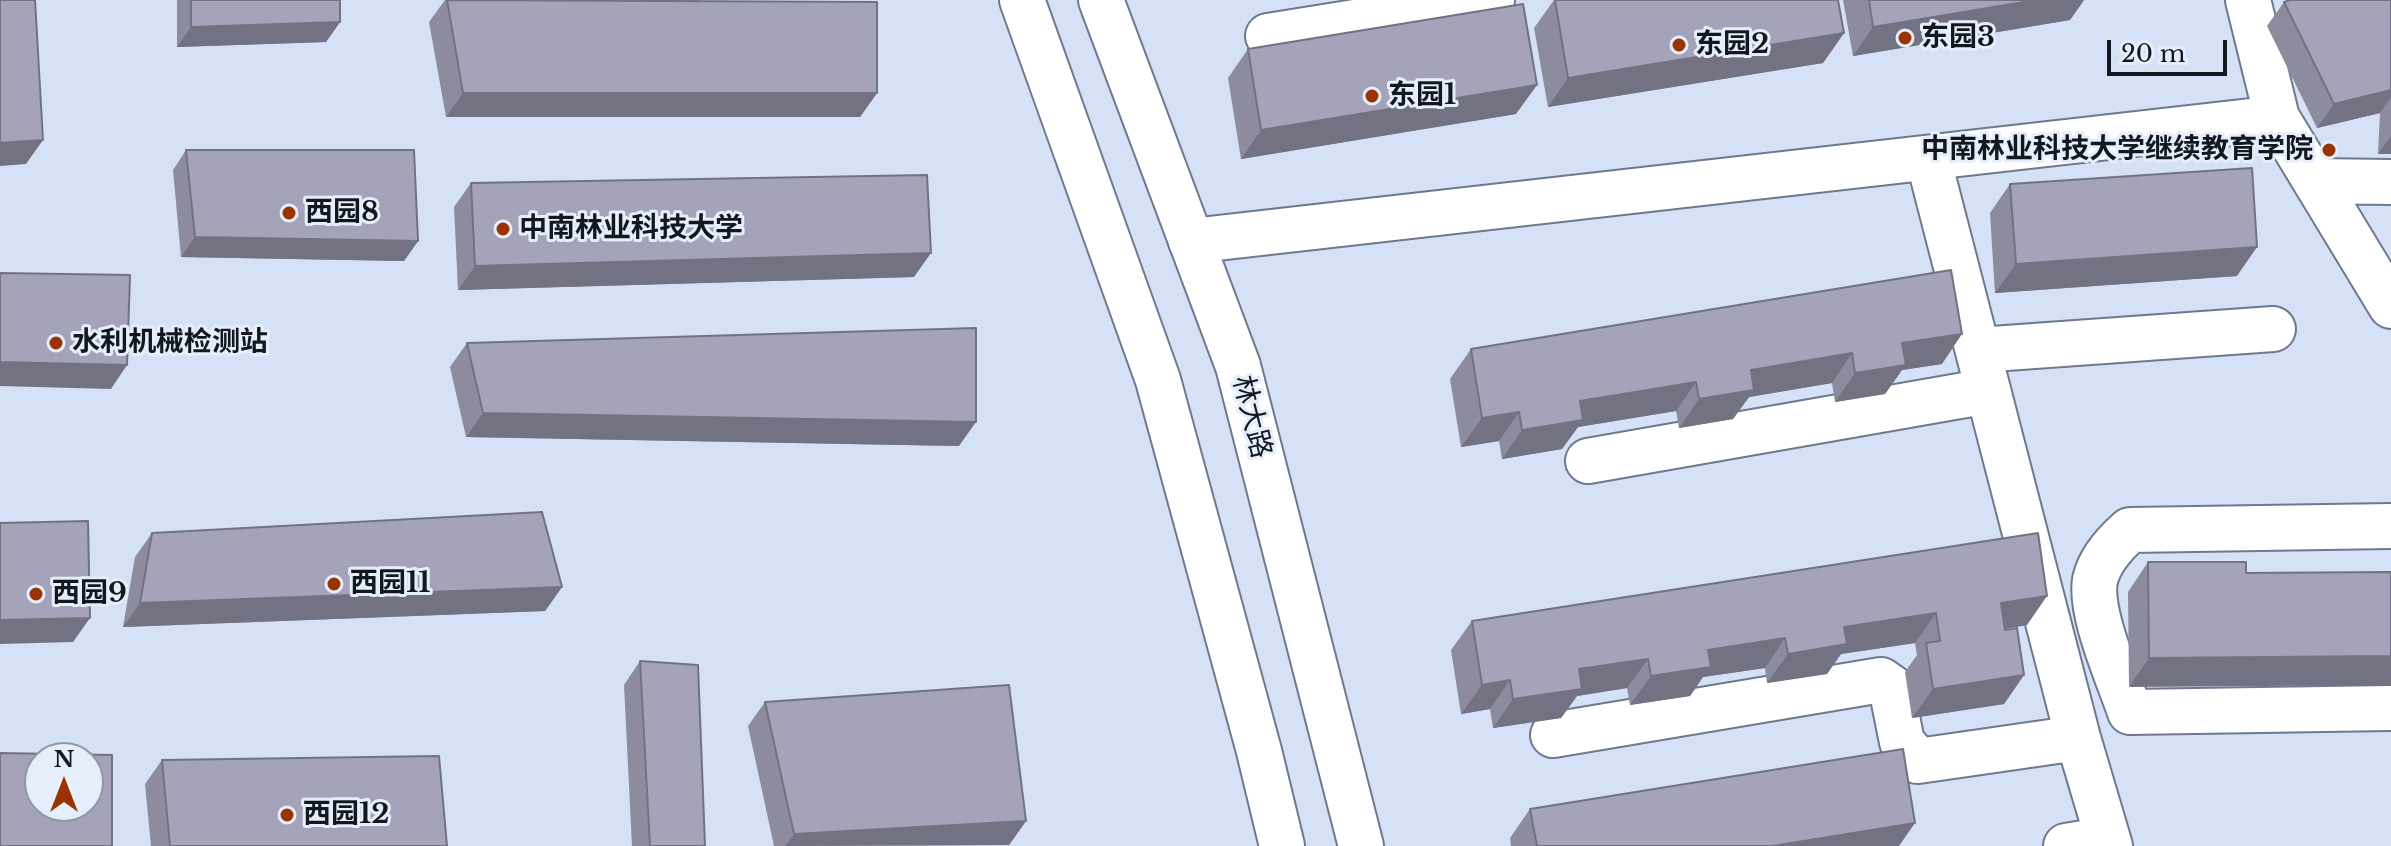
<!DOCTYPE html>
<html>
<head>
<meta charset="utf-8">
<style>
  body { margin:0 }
  #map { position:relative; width:2391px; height:846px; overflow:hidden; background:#d4e1f6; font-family:"Libre Baskerville",serif }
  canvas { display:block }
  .north { position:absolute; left:24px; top:742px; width:80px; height:80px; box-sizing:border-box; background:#e6eefb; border:2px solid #9298a3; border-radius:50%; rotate:0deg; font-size:22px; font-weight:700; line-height:32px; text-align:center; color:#13181f }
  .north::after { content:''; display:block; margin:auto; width:28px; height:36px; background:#993401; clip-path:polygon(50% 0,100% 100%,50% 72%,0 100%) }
  .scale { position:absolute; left:2107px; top:40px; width:120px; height:36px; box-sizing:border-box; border:4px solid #13181f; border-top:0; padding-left:10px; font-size:24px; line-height:28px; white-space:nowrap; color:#13181f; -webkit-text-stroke:6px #e6eefb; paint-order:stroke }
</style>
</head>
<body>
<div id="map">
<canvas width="2391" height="846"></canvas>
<div class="north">N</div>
<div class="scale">20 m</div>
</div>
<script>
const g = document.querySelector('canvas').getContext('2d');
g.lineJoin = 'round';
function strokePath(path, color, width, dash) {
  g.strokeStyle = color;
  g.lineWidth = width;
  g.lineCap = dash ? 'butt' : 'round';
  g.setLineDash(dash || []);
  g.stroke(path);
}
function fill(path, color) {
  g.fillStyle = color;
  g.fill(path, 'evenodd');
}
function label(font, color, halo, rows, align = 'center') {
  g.font = font + ' "Libre Baskerville","Noto Sans SC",serif';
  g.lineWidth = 6;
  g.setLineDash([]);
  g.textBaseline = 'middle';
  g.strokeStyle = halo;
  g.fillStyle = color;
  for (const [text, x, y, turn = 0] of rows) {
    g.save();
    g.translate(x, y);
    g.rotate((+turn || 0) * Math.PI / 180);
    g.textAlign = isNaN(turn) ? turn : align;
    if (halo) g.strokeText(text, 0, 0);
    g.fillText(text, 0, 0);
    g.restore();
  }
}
const minor = new Path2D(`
  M2248 0 2277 118 2391 306
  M1268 36 1492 0
  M1928 158 2078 738 2110 846
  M2315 181 2391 182
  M1191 241 2277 118
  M1978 350 2273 329
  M1588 461 1988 391
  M2391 526 2130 530C2115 543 2100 559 2095 580 2089 613 2119 679 2130 712L2391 708
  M1553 735 1881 680 1891 687 1902 742 1918 761 2078 738
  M2066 846 2108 839`);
const major = new Path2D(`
  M1022 0 1158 380 1259 751 1282 846
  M1101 0 1238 366 1361 846`);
strokePath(minor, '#6e7a8c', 48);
strokePath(major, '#6e7a8c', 48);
strokePath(minor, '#fff', 44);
strokePath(major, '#fff', 44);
fill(new Path2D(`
  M177 0H340V22L326 42 177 47Z
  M445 0H699L877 93 860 117H446L429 22Z
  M1554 0H1838L1844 33 1823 63 1548 107 1534 28Z
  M1843 0H2084L2070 20 1853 56Z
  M2391 0V154H2378L2380 113 2317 128 2267 26 2284 2Z
  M1248 49 1516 114 1241 159 1228 78Z
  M186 150 418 241 404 261 181 257 173 170Z
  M471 183 914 277 458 290 454 207Z
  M2010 184 2237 276 1995 293 1990 213Z
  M1951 270 1942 364 1902 370 1885 394 1835 402 1832 383 1749 397 1733 419 1679 428 1676 411 1578 427 1562 449 1502 459 1499 441 1461 447 1450 379 1471 349Z
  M467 343 959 446 466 437 450 367Z
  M152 533 562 587 545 611 123 627 135 557Z
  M2038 533 2027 625 2005 629 2024 675 2004 704 1912 718 1905 672 1917 655 1915 643 1841 654 1827 674 1767 683 1765 668 1703 677 1690 696 1630 705 1627 688 1577 696 1561 718 1493 728 1490 709 1461 714 1451 650 1472 621Z
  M2148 562H2246L2129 687 2128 592Z
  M640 661 705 846H632L624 685Z
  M765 702 1026 821 1009 845 774 846 748 726Z
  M162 760 447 846H151L145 784Z
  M1530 809 1899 846H1511L1510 838Z`), '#8d8c9f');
fill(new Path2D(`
  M2036 0H2084L2070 20 1853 56 1873 27Z
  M340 22 326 42 177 47 191 27Z
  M1844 33 1823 63 1548 107 1568 78Z
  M1537 85 1516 114 1241 159 1261 130Z
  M2391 90V97L2380 113 2317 128 2334 104Z
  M463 93H877L860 117H446Z
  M2391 136V154H2378Z
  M43 140 26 164 0 166V143Z
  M195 237 418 241 404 261 181 257Z
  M2257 247 2237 276 1995 293 2016 264Z
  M931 253 914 277 458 290 475 266Z
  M1962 334 1942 364 1902 370 1885 394 1835 402 1855 373 1902 343Z
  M1852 353 1832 383 1749 397 1733 419 1679 428 1699 399 1751 370Z
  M0 362 127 365 111 389 0 386Z
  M1696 382 1676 411 1578 427 1562 449 1502 459 1522 430 1580 401Z
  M1519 412 1499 441 1461 447 1482 418Z
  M483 413 976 422 959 446 466 437Z
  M562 587 545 611 123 627 140 603Z
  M2047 596 2027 625 1980 633 2001 603Z
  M1936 613 1915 643 1841 654 1827 674 1767 683 1788 654 1844 627Z
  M90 618 73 642 0 644V620Z
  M1785 638 1765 668 1703 677 1690 696 1630 705 1651 676 1708 650Z
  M2391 656V685L2129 687 2149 658Z
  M1648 659 1627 688 1577 696 1561 718 1493 728 1513 699 1579 669Z
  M2024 675 2004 704 1912 718 1933 689Z
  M1510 680 1490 709 1461 714 1482 685Z
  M1026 821 1009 845 785 846 794 834Z
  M1915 823 1899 846H1773Z`), '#737282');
const building = new Path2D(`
  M0 0H35L43 140 0 143Z
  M191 0H340V22L191 27Z
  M447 0 877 2V93H463Z
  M1555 0H1838L1844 33 1568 78Z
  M1869 0H2036L1873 27Z
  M2290 0H2391V90L2334 104 2284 2Z
  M1523 4 1537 85 1261 130 1248 49Z
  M186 150H414L418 241 195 237Z
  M2252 168 2257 247 2016 264 2010 184Z
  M927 175 931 253 475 266 471 183Z
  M1951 270 1962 334 1902 343 1906 365 1855 373 1852 353 1751 370 1754 390 1699 399 1696 382 1580 401 1583 420 1522 430 1519 412 1482 418 1471 349Z
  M0 273 130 275 127 365 0 362Z
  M976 328V422L483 413 467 343Z
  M542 512 562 587 140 603 152 533Z
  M88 521 90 618 0 620V523Z
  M2038 533 2047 596 2001 603 2005 630 2017 628 2024 675 1933 689 1926 643 1940 641 1936 613 1844 627 1847 644 1788 654 1785 638 1708 650 1711 667 1651 676 1648 659 1579 669 1582 689 1513 699 1510 680 1482 685 1472 621Z
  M2148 562H2246V573L2391 572V656L2149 658Z
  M640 661 698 665 705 846H650Z
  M1009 685 1026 821 794 834 765 702Z
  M1903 749 1915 823 1773 846H1537L1530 809Z
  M0 753 112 755V846H0ZM40 758H88V806H40Z
  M439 756 447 846H170L162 760Z`);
fill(building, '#a4a3b9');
strokePath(building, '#737282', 2);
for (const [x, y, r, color] of [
  [1905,38,8,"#993401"],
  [1679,45,8,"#993401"],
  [1372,96,8,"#993401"],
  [2329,150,8,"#993401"],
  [289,213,8,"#993401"],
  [503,229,8,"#993401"],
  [56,343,8,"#993401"],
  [334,584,8,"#993401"],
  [36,594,8,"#993401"],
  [287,815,8,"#993401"]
]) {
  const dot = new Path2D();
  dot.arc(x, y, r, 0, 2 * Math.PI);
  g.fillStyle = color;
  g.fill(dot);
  strokePath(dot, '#e6eefb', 3);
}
label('bold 28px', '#13181f', '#e6eefb', [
  ["东园3",1921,38],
  ["东园2",1695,45],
  ["东园1",1388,96],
  ["中南林业科技大学继续教育学院",2313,150,"right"],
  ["西园8",305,213],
  ["中南林业科技大学",519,229],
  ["水利机械检测站",72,343],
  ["西园11",350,584],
  ["西园9",52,594],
  ["西园12",303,815]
], 'left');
label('28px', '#13181f', '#e6eefb', [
  ["林大路",1251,417,76]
]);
</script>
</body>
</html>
